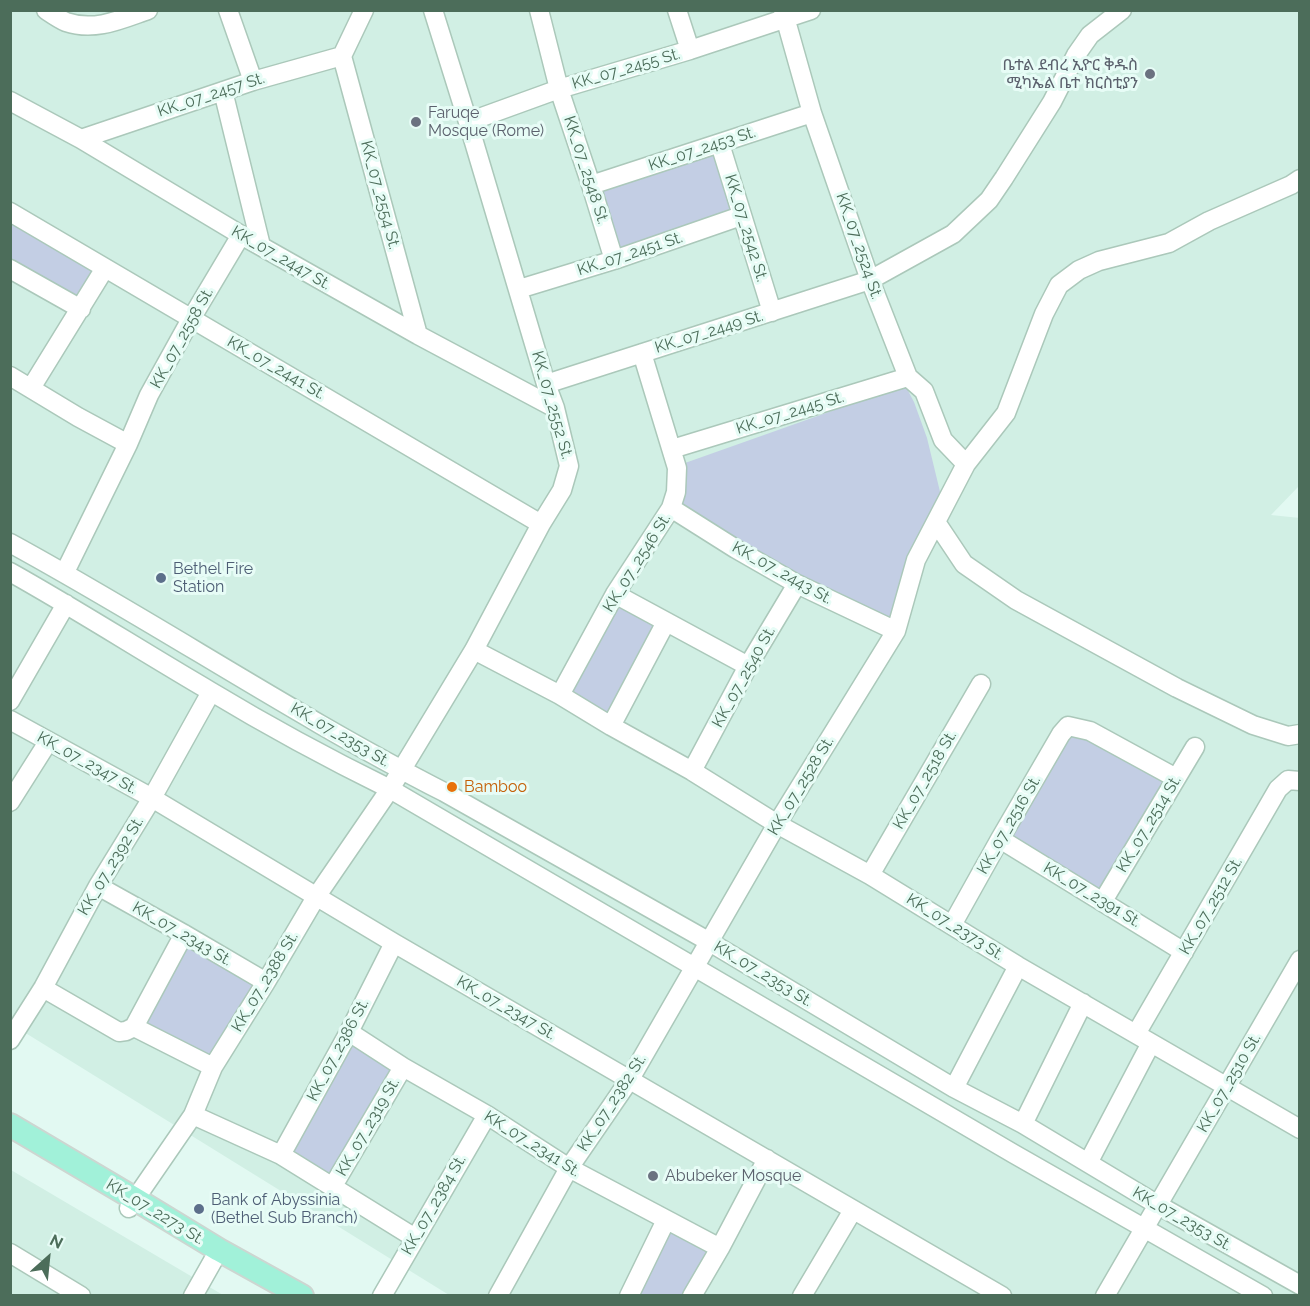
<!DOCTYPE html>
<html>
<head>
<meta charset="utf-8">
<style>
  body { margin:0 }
  #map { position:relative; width:1310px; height:1306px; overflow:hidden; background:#e2f9f2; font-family:Raleway,sans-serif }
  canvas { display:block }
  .frame { position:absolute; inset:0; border:12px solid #4c6d5a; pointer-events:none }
  .north { position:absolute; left:18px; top:1228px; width:60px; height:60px; -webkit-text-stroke:4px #e7fcf6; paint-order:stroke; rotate:27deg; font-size:16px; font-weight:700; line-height:24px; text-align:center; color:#4c6d5a }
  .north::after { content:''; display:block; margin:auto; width:21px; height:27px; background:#4c6d5a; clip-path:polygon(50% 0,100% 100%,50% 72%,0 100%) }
</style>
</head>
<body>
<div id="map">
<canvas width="1310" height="1306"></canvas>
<div class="frame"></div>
<div class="north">N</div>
</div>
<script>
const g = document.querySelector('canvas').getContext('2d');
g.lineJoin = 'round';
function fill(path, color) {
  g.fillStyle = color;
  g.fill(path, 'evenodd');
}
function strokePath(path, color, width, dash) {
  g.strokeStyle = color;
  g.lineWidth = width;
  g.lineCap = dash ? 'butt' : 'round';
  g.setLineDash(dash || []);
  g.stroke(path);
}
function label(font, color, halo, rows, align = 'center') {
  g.font = font + ' Raleway,"Noto Sans Ethiopic",sans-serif';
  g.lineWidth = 6;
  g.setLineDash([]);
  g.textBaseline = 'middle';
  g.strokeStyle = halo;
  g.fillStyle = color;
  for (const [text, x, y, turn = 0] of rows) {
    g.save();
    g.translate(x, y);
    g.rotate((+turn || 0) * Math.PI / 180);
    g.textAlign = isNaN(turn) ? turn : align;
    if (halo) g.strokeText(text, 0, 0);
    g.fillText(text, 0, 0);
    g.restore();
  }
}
fill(new Path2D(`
  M10 11H1299V486L1271 515 1300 518 1299 1295H449L11 1024Z
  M11 1170 223 1295H11Z`), '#d1efe4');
fill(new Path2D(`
  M720 144 741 216 614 260 591 185Z
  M11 212 105 268 81 309 11 269Z
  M905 385 914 402 927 438 943 504 896 641 676 520 686 494 685 463Z
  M615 594 666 622 611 726 560 695Z
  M1068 726 1176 778 1103 901 1000 839Z
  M184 934 266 982 213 1067 134 1027Z
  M349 1032 403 1067 333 1186 281 1155Z
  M666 1220 720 1248 692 1295 629 1296Z`), '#c3cee4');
const minor = new Path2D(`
  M46 10C52 14 59 19 66 22 95 32 122 19 148 10
  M228 10 253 81
  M539 10 559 89 591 185 614 260
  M677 10 690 50
  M783 10 812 113 870 280 908 377 924 391 943 440 966 464
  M342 56 418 335
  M342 56 364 10
  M223 91 261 246
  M10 101 81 139 241 235 418 335 555 408
  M468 122 559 89 690 50 811 10
  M81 139 253 81 342 56
  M720 144 772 312
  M591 185 812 113
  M10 212 541 524
  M10 269 81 309
  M519 289 614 260 741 216
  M10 376 78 417 128 444
  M546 384 870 280 953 234 989 200 1004 178 1052 102 1076 55 1090 35 1122 10
  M31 388 105 268
  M672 449 908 377
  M671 508 736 549 797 584 896 631
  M936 522 964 564 1016 600 1177 688 1253 725 1288 736 1300 734
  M10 543C157 623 295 716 444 792L708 941 954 1088 1023 1124 1158 1205 1300 1285
  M10 572C78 610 143 652 210 691 268 726 329 759 390 789L1014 1154 1263 1296
  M65 572 128 444 149 395 191 319 241 235
  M615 594 748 666
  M474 650 560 695 611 726 692 771 777 824 870 875 1018 966 1300 1129
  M560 695 615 594 671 508 676 492 677 468 642 353
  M10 701 66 604
  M10 720 152 798 394 943 1002 1296
  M611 726 666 622
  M692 771 748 666 797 584
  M10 802 48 742
  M1000 839 1184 952
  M870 875 981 684
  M98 886 184 934 266 982
  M1103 901 1195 747
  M952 925 1000 839 1061 734 1068 726 1090 731 1176 778
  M43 988 119 1032 126 1031 134 1027
  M134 1027 184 934
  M134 1027 213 1067
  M349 1032 403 1067 487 1115 569 1168 720 1248
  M1136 1034 1278 789 1288 780 1300 781
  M10 1040 43 988 98 886 152 798 211 692
  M954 1088 1018 966
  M193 1115 281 1155 415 1238
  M1023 1124 1083 1003
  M281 1155 349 1032 394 943
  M1088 1163 1151 1043
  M333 1186 403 1067
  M129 1208 193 1115 213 1067 266 982 316 897 390 789 474 650 541 524 562 490 569 466 555 408 546 384 468 122 433 10
  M10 1253 81 1296
  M193 1296 219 1250
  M382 1296 487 1115
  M498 1296 569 1168 630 1079 777 824 896 631 916 560 966 464 1006 413 1044 314 1059 285 1079 270 1099 261 1169 243 1209 221 1291 185 1300 179
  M629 1296 666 1220
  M692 1296 720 1248 767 1159
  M802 1296 853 1210
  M1105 1296 1300 960`);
const major = new Path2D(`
  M10 1125 135 1199 219 1250 302 1296`);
strokePath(minor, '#abc8ba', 21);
strokePath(major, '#cdd6d1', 26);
strokePath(minor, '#fff', 18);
strokePath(major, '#a1f1d9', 22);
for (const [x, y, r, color] of [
  [1150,74,6,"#6b7280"],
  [416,122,6,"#6b7280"],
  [161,578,6,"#5c6f8a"],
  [452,787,6,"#e8710a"],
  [653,1176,6,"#6b7280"],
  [199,1209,6,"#5c6f8a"]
]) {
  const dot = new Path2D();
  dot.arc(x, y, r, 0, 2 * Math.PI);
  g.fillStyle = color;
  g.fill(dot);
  strokePath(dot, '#e7fcf6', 2);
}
label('16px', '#5b616d', '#e7fcf6', [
  ["ቤተል ደብረ ኢዮር ቅዱስ",1138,65,"right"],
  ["ሚካኤል ቤተ ክርስቲያን",1138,83,"right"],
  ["Faruqe",428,113],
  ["Mosque (Rome)",428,131],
  ["Abubeker Mosque",665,1176]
], 'left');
label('16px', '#4c6d5a', '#e7fcf6', [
  ["KK_07_2455 St.",626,69,-16],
  ["KK_07_2457 St.",211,95,-18],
  ["KK_07_2453 St.",702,149,-18],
  ["KK_07_2548 St.",586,170,72],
  ["KK_07_2554 St.",380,195,75],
  ["KK_07_2542 St.",746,228,73],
  ["KK_07_2524 St.",859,246,71],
  ["KK_07_2451 St.",630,254,-18],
  ["KK_07_2447 St.",281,258,30],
  ["KK_07_2449 St.",709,332,-17],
  ["KK_07_2558 St.",182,338,-61],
  ["KK_07_2441 St.",276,368,30],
  ["KK_07_2552 St.",552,405,74],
  ["KK_07_2445 St.",790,413,-17],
  ["KK_07_2546 St.",637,563,-58],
  ["KK_07_2443 St.",782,573,29],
  ["KK_07_2540 St.",744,677,-61],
  ["KK_07_2353 St.",340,735,30],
  ["KK_07_2347 St.",87,763,29],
  ["KK_07_2518 St.",925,780,-60],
  ["KK_07_2528 St.",801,786,-59],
  ["KK_07_2514 St.",1149,824,-59],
  ["KK_07_2516 St.",1009,825,-60],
  ["KK_07_2392 St.",111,866,-59],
  ["KK_07_2391 St.",1092,895,31],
  ["KK_07_2512 St.",1211,906,-60],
  ["KK_07_2373 St.",955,927,32],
  ["KK_07_2343 St.",182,934,30],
  ["KK_07_2353 St.",763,974,31],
  ["KK_07_2388 St.",265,982,-59],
  ["KK_07_2347 St.",506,1008,30],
  ["KK_07_2386 St.",338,1050,-62],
  ["KK_07_2510 St.",1229,1083,-60],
  ["KK_07_2382 St.",612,1103,-57],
  ["KK_07_2319 St.",368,1127,-60],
  ["KK_07_2341 St.",532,1144,32],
  ["KK_07_2384 St.",434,1205,-60],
  ["KK_07_2273 St.",155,1212,31],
  ["KK_07_2353 St.",1182,1219,30]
]);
label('16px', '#4e5e75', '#e7fcf6', [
  ["Bethel Fire",173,569],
  ["Station",173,587],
  ["Bank of Abyssinia",211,1200],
  ["(Bethel Sub Branch)",211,1218]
], 'left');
label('16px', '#c56008', '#e7fcf6', [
  ["Bamboo",464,787]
], 'left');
</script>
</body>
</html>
